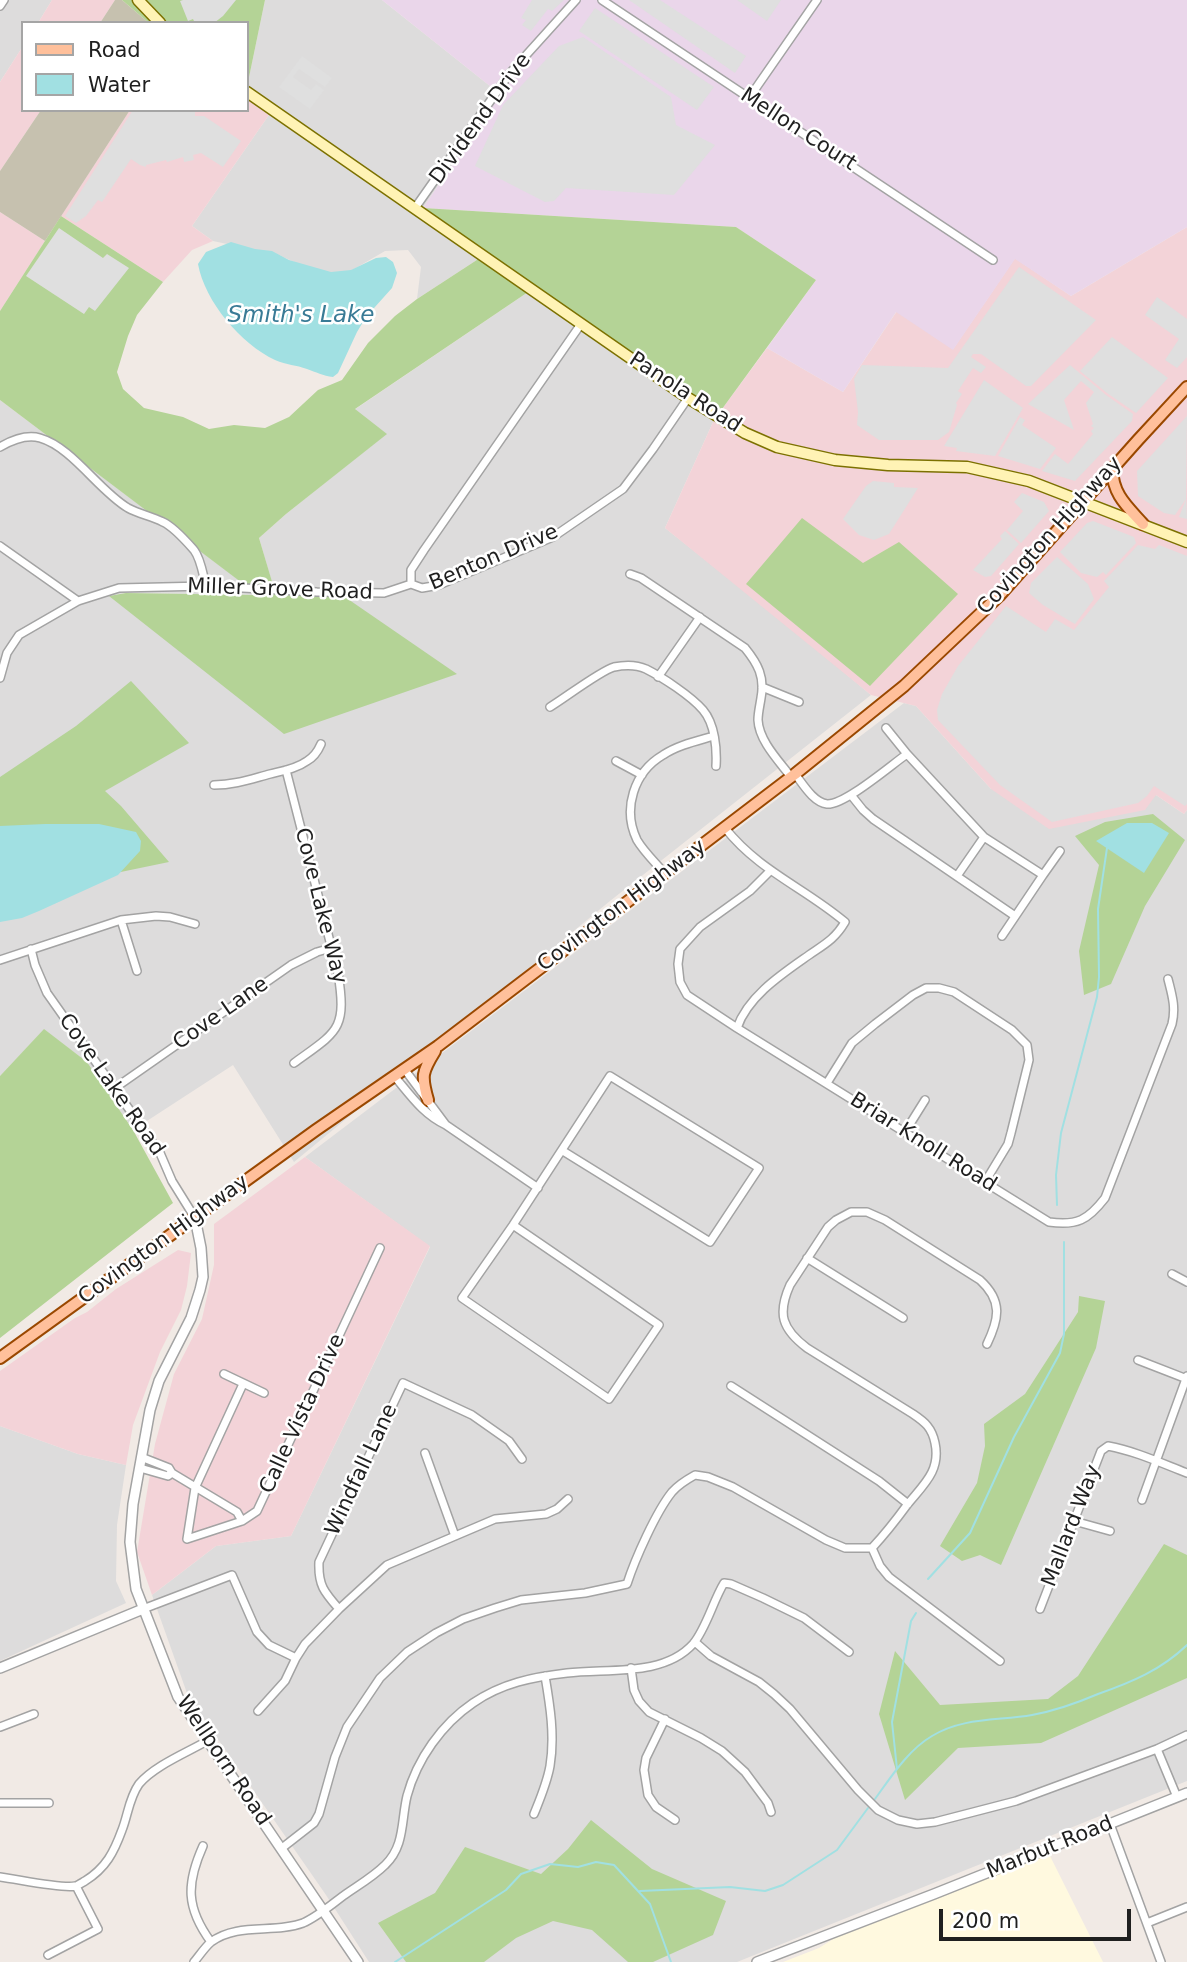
<!DOCTYPE html>
<html>
<head>
<meta charset="utf-8">
<style>
  body { margin:0 }
  #map { position:relative; width:1187px; height:1962px; overflow:hidden; background:#f1eae5; font-family:"DejaVu Sans",sans-serif }
  canvas { display:block }
  .legend { position:absolute; left:21px; top:21px; width:228px; height:91px; box-sizing:border-box; background:#fff; border:2px solid #a5a5a5; margin:0; padding:9px 12px; list-style:none; font-size:21px; color:#1f1f1f }
  .legend li { display:flex; align-items:center; gap:14px; height:35px }
  .legend b { width:35px; border:2px solid #a5a5a5 }
  .scale { position:absolute; left:939px; top:1909px; width:192px; height:32px; box-sizing:border-box; border:4px solid #1f1f1f; border-top:0; padding-left:9px; font-size:21px; line-height:24px; white-space:nowrap; color:#1f1f1f; -webkit-text-stroke:5px #fff; paint-order:stroke }
</style>
</head>
<body>
<div id="map">
<canvas width="1187" height="1962"></canvas>
<ul class="legend">
<li><b style="height:9px;background:#ffc09b"></b>Road</li>
<li><b style="height:19px;background:#a1e0e2"></b>Water</li>
</ul>
<div class="scale">200 m</div>
</div>
<script>
const g = document.querySelector('canvas').getContext('2d');
g.lineJoin = 'round';
function fill(path, color) {
  g.fillStyle = color;
  g.fill(path, 'evenodd');
}
function strokePath(path, color, width, dash) {
  g.strokeStyle = color;
  g.lineWidth = width;
  g.lineCap = dash ? 'butt' : 'round';
  g.setLineDash(dash || []);
  g.stroke(path);
}
function label(font, color, halo, rows, align = 'center') {
  g.font = font + ' "DejaVu Sans",sans-serif';
  g.lineWidth = 5;
  g.setLineDash([]);
  g.textBaseline = 'middle';
  g.strokeStyle = halo;
  g.fillStyle = color;
  for (const [text, x, y, turn = 0] of rows) {
    g.save();
    g.translate(x, y);
    g.rotate((+turn || 0) * Math.PI / 180);
    g.textAlign = isNaN(turn) ? turn : align;
    if (halo) g.strokeText(text, 0, 0);
    g.fillText(text, 0, 0);
    g.restore();
  }
}
fill(new Path2D(`
  M0 0H52L38 23H23V46L0 82Z
  M265 0H382L500 94 423 208 486 254 417 299 421 267 408 250 385 251 349 272 322 275 279 255 213 241 192 226 271 112 247 96V87Z
  M534 288 714 420 665 528 786 623 871 695 610 901 294 1162 233 1065 133 1130 87 1062 44 1030 0 1076V400L259 595 126 593 110 596 345 597 276 596 259 538 286 514 386 434 354 410Z
  M904 703 916 706 991 789 1156 795 1184 814 1187 810V1781L737 1962H369L326 1895 188 1696 152 1595 216 1546 291 1536 430 1247 305 1157Z
  M0 1426 78 1454 126 1465 117 1525 116 1581 126 1603 0 1661Z`), '#dddcdc');
fill(new Path2D(`
  M52 0H115L100 23H38Z
  M23 46V110H41L0 171V82Z
  M247 96 271 112 192 226 213 241 192 250 163 282 61 216 130 110H247Z
  M0 212 45 241 0 311Z
  M1187 227V810L1184 814 1156 795 1145 810 1049 829 991 789 916 706 871 695 665 528 714 420 767 348 843 392 897 311 953 349 1015 258 1071 296Z
  M305 1157 430 1246 291 1536 216 1546 152 1595 137 1552 155 1444 174 1374 202 1319 214 1265V1224Z
  M178 1250 191 1253 187 1286 181 1310 160 1352 133 1425 126 1465 78 1454 0 1426V1371L75 1318 87 1312 116 1289Z`), '#f3d3d8');
fill(new Path2D(`
  M382 0H1187V227L1071 296 1015 259 953 350 896 312 843 392 767 348 816 280 736 227 423 208 500 94Z`), '#ead6ea');
fill(new Path2D(`
  M1047 1850 1103 1962H783L819 1948 865 1919Z`), '#fff9df');
fill(new Path2D(`
  M115 0H122L149 23H100Z
  M41 110H130L45 241 0 212V171Z`), '#c6c1af');
fill(new Path2D(`
  M122 0H265L247 87V23H149Z
  M423 208 736 227 816 280 714 420 534 288 355 409 387 434 286 514 259 538 276 595 345 597 457 674 284 734 109 596 126 593 258 595 0 400V311L61 216 163 282 137 315 128 336 117 372 123 389 144 408 183 417 209 429 234 425 265 428 289 417 318 390 342 380 368 343 395 316 417 299 486 254Z
  M802 518 863 563 899 542 958 594 870 686 746 584Z
  M131 681 189 743 105 791 121 806 169 862 0 897V777L76 726Z
  M1153 814 1185 840 1145 906 1111 984 1084 995 1079 951 1099 865 1075 836 1105 822Z
  M44 1029 87 1062 133 1130 173 1203 0 1338V1076Z
  M1079 1296 1105 1301 1096 1348 1001 1565 980 1555 962 1561 940 1546 977 1483 985 1446 984 1424 1025 1394 1078 1312Z
  M1164 1544 1187 1555V1678L1041 1743 958 1748 905 1800 879 1714 895 1651 940 1705 1048 1699 1078 1676Z
  M591 1820 652 1869 726 1901 713 1935 653 1962H628L592 1930 553 1921 516 1938 484 1962H406L378 1923 435 1893 465 1847 541 1874 568 1849Z`), '#b4d396');
fill(new Path2D(`
  M183 0H236L223 16 214 23H195L193 19 188 21 180 1Z
  M532 0H564L552 11 548 9 531 31 522 25 526 20 521 18Z
  M629 0H660L746 56 735 73Z
  M737 0H781L767 21Z
  M595 8 714 87 697 110 579 31Z
  M583 37 671 97 676 125 715 145 674 195 566 188 554 201 545 202 475 166 503 105 559 46Z
  M302 56 332 78 325 87 299 69 293 77 311 90 316 84 324 90 310 109 279 87Z
  M133 110H195V116H204L241 141 223 167 201 153 193 155 194 160 184 162 183 157 167 162 166 160 146 165V167L140 165 131 159 102 202 98 200 86 216 76 223 65 216Z
  M59 228 103 258 107 254 129 268 95 311 89 307 84 314 26 276Z
  M1019 267 1096 320 1031 386H1026L981 354H973L971 357 986 367 981 373 973 368 958 391 962 394 956 403 957 405 949 432 938 440H879L857 425 858 412 854 379 862 365 948 368Z
  M1157 297 1187 319V357L1177 368 1165 360 1179 339 1145 315Z
  M1112 337 1168 378 1136 413 1107 393 1080 371Z
  M1070 365 1106 395 1133 414 1132 421 1075 481 1042 471 1055 454 1068 464 1093 434 1091 431 1094 428 1091 426 1093 424 1086 403 1094 392 1081 381 1064 400 1074 430 1028 404Z
  M984 380 1023 408 995 456 956 451 957 448 944 446Z
  M1187 416 1186 497 1187 519 1179 517 1186 499 1175 515 1164 513 1138 496 1137 471Z
  M1020 417 1025 420 1022 425 1056 448 1040 469 998 456Z
  M873 481 894 483V487L918 488 889 534 874 540 859 535 843 519 866 486Z
  M1022 493 1044 502 1049 511 1021 543 1007 530 1023 511 1014 502Z
  M1093 521 1134 537 1136 543 1106 575 1103 572 1097 577 1081 573 1060 552 1087 523Z
  M1005 531 1019 544 991 576 985 577 973 570 1002 539 1000 536Z
  M1138 545 1155 549 1159 545 1187 556V804L1185 806 1154 786 1147 796 1138 803 1052 822 1000 785 938 720 937 710 942 694 958 666 1006 606 1046 632 1055 619 1074 630 1109 587 1104 581Z
  M1057 557 1088 584 1094 599 1075 624 1043 605 1029 593 1031 583Z`), '#dfdfdf');
fill(new Path2D(`
  M231 242 255 249 272 251 289 260 331 272 351 270 376 258 386 257 393 262 397 273 392 288 366 317 357 332 338 373 333 377C323 376 316 372 307 369 296 365 287 365 275 360 241 344 205 302 198 264L206 252Z
  M1127 823H1152L1169 833 1144 873 1096 841Z
  M45 824H99L136 832 141 841 140 851 118 875 39 911 22 918 0 922V826Z`), '#a1e0e2');
strokePath(new Path2D(`
  M1057 1205 1056 1175 1061 1133 1097 997 1099 977 1098 909 1107 848
  M928 1579 970 1533 1014 1437 1060 1353 1064 1334V1242
  M897 1769 892 1722 911 1621 916 1613
  M875 1799C891 1777 908 1750 932 1736 963 1717 998 1721 1032 1715 1054 1711 1077 1703 1098 1694 1132 1682 1161 1670 1187 1645
  M640 1891 730 1887 765 1891 783 1885 837 1850 868 1808
  M395 1962 506 1890 521 1874 550 1864 578 1867 596 1862 614 1865 650 1904 671 1962`), '#a1e0e2', 2);
const minor = new Path2D(`
  M602 0 993 260
  M0 6 4 0
  M749 98 817 0
  M415 208 510 73 576 0
  M0 447C12 440 26 434 40 438 72 447 99 491 128 508 139 514 151 516 163 522 174 527 186 541 194 550 201 559 203 575 206 586
  M0 546 78 601
  M630 574 641 578 745 648C758 664 765 677 761 698 760 705 758 713 758 720 759 741 779 761 791 777
  M411 584 422 588 439 585 553 537 623 489 653 449 688 398
  M658 677 700 617
  M0 678 7 653 19 635 78 601 119 588 206 586 317 592 384 593 411 584V570L424 550 581 324
  M762 687 799 702
  M550 707C565 698 600 671 614 667 624 665 637 665 646 669 662 677 691 696 703 710 715 724 717 749 716 766
  M886 728 907 754
  M616 761 642 775
  M286 770 338 973C347 1030 338 1031 294 1063
  M795 774C803 784 813 802 827 804 845 805 891 765 907 754L984 837 1043 875 1002 936
  M214 785C234 785 251 779 270 774 282 771 296 769 307 761 314 757 318 751 321 744
  M851 795 863 810 873 819 1015 916
  M725 828C759 871 805 888 845 922 835 939 825 944 809 955 782 974 748 996 737 1028
  M770 871 750 891 700 927 680 949 678 964 680 982 687 995 737 1028 1049 1222C1077 1226 1088 1220 1105 1198L1172 1024C1176 1007 1172 995 1168 979
  M665 874C656 863 644 852 637 840 622 809 634 772 663 755 678 745 697 741 714 736
  M1043 875 1060 851
  M957 876 984 837
  M121 920 137 971
  M31 949 35 965 47 993 160 1153 172 1181 195 1218
  M0 960 121 920 156 916 170 917 195 924
  M395 1077C411 1096 423 1114 446 1125L405 1070
  M827 1083 852 1043 875 1024 913 995 926 988H939L954 992 1012 1030 1027 1045 1029 1060 1011 1133 1008 1144 985 1182
  M115 1088 291 965 317 952 331 948
  M446 1125 538 1188
  M905 1132 925 1100
  M513 1225 659 1325 609 1399 462 1298 513 1225 610 1076 759 1168 710 1242 563 1151
  M807 1258 903 1318
  M1172 1274 1187 1282
  M1138 1360 1187 1379
  M224 1374 264 1393
  M243 1384 195 1488 187 1539 242 1521 257 1511 380 1248
  M731 1386 879 1481 908 1504
  M425 1453 455 1536
  M141 1457 169 1468 172 1473 237 1512 242 1521
  M140 1468 168 1476 172 1473
  M1142 1500 1187 1376
  M1074 1521 1110 1531
  M872 1548C885 1534 896 1520 907 1505 923 1485 941 1471 935 1443 932 1428 925 1422 913 1414L807 1348C782 1329 777 1314 790 1285L828 1227 836 1220 851 1212H867L885 1220 980 1280C1003 1301 999 1319 987 1344
  M872 1548 880 1566 889 1577 1000 1661
  M143 1609 232 1575 257 1632 269 1645 296 1658
  M339 1609C324 1592 318 1585 319 1562L403 1383 472 1415 509 1441 522 1459
  M1040 1609 1101 1451 1108 1446C1135 1451 1161 1463 1187 1473
  M695 1642 711 1656 759 1682 774 1694 790 1709 858 1790 878 1810 898 1820 917 1824 935 1822 1016 1801 1157 1749 1187 1735
  M631 1668 634 1690 639 1701 649 1712 701 1738 722 1751 745 1772 768 1803 771 1812
  M258 1711 285 1681 296 1658 305 1644 339 1609 387 1565 495 1519 546 1514 557 1509 568 1499
  M665 1719 646 1758 644 1770 648 1795 656 1807 675 1820
  M0 1727 34 1714
  M1157 1749 1177 1797
  M0 1803H49
  M534 1814C540 1799 547 1783 550 1766 555 1736 550 1705 545 1676
  M1110 1824 1161 1962
  M203 1846C186 1884 186 1908 211 1942
  M282 1848 314 1823 319 1814 335 1757 347 1727 380 1678 407 1652 436 1633 463 1619 495 1608 521 1600 585 1593 627 1584C635 1559 656 1512 672 1492 678 1485 686 1480 695 1475L708 1477 733 1487 826 1540 845 1548H872
  M0 1877C17 1879 62 1889 75 1886 77 1886 83 1882 85 1881 106 1868 114 1852 122 1830 128 1815 129 1798 139 1784 154 1766 186 1753 207 1741
  M1147 1923 1187 1907
  M48 1955 98 1929 76 1886
  M194 1962C199 1956 205 1947 211 1942 238 1922 274 1934 303 1923 317 1917 331 1905 343 1896 357 1886 373 1877 385 1865 405 1846 401 1821 407 1796 417 1759 442 1724 473 1703 502 1683 533 1677 567 1673 608 1668 663 1677 693 1644 706 1629 713 1601 724 1583L731 1584 763 1598 804 1618 849 1652`);
const tertiary = new Path2D(`
  M195 1218 201 1248 203 1277 200 1290 191 1318 159 1381 150 1410 133 1504 130 1542 136 1589 178 1697 358 1962
  M0 1668 143 1609
  M757 1962 934 1894 1187 1793`);
const secondary = new Path2D(`
  M138 0 160 23
  M247 92 688 398 745 433 777 447 835 460 888 465 967 467 1029 481 1187 542`);
const primary = new Path2D(`
  M1112 469C1113 495 1127 506 1143 524
  M428 1100C421 1076 422 1072 435 1051
  M0 1358 316 1130 438 1046 795 774 904 686 999 596 1138 440 1187 387`);
strokePath(minor, '#a3a3a3', 10);
strokePath(tertiary, '#a3a3a3', 12);
strokePath(secondary, '#7c7100', 13);
strokePath(primary, '#9a4800', 14);
strokePath(minor, '#fff', 7);
strokePath(tertiary, '#fff', 9);
strokePath(secondary, '#fff3b5', 10);
strokePath(primary, '#ffc09b', 10);
label('21px', '#1f1f1f', '#fff', [
  ["Dividend Drive",481,119,-54],
  ["Mellon Court",798,130,33],
  ["Panola Road",685,393,33],
  ["Covington Highway",1050,536,-48],
  ["Benton Drive",494,558,-23],
  ["Miller Grove Road",280,590,2],
  ["Cove Lake Way",320,906,76],
  ["Covington Highway",622,906,-37],
  ["Cove Lane",221,1014,-35],
  ["Cove Lake Road",111,1085,55],
  ["Briar Knoll Road",923,1143,32],
  ["Covington Highway",164,1240,-36],
  ["Calle Vista Drive",303,1414,-65],
  ["Windfall Lane",362,1470,-65],
  ["Mallard Way",1072,1526,-69],
  ["Wellborn Road",223,1761,56],
  ["Marbut Road",1050,1848,-22]
]);
label('italic 23px', '#397b96', '#fff', [
  ["Smith's Lake",301,316]
]);
</script>
</body>
</html>
